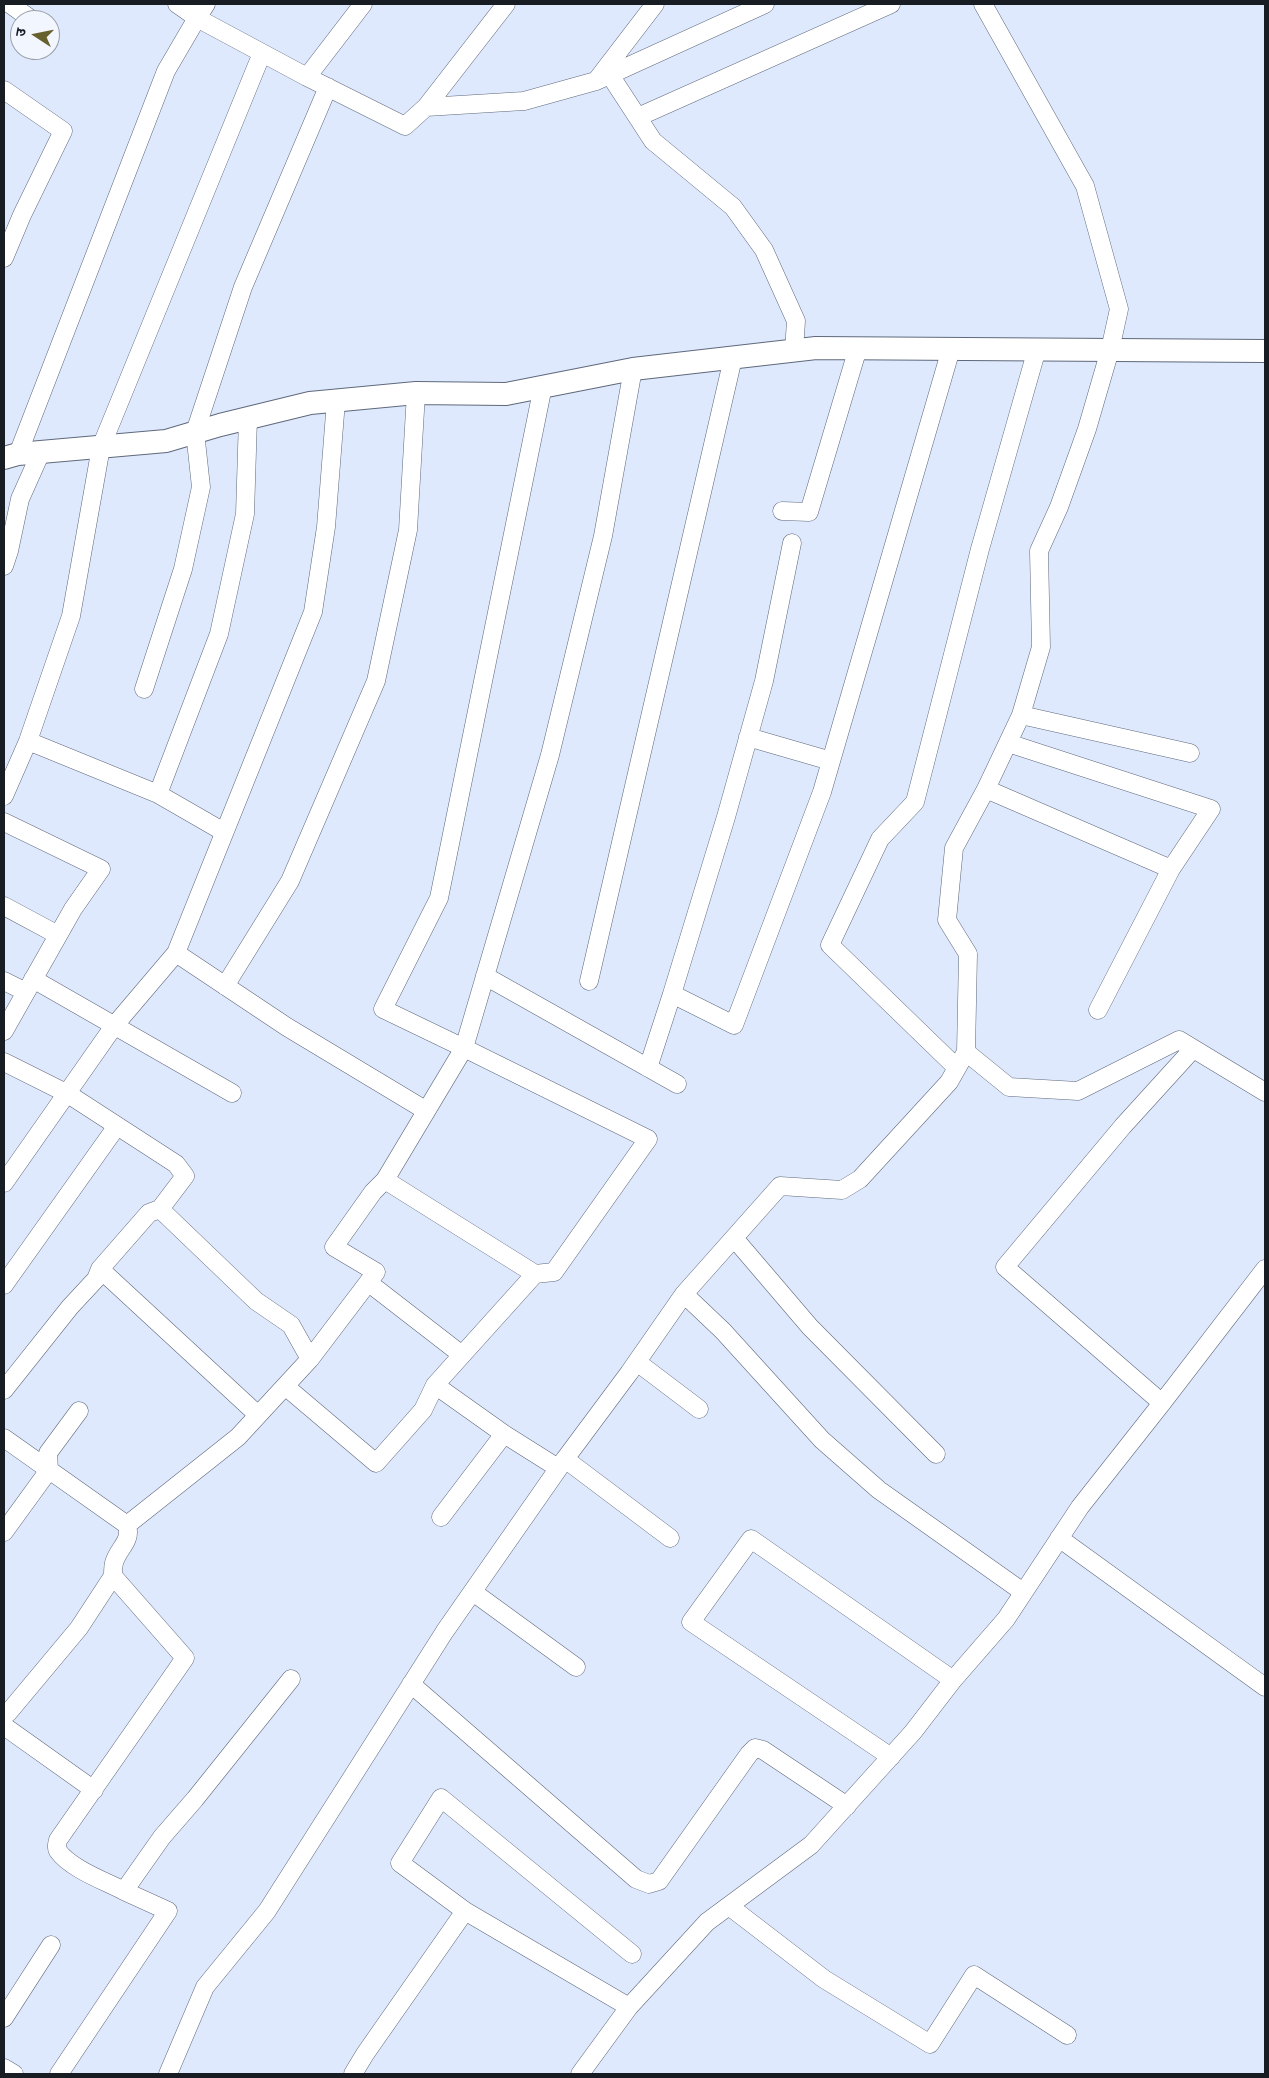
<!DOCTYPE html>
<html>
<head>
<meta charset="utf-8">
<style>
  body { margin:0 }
  #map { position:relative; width:1269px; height:2078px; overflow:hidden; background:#dee9fe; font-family:Rubik,"Noto Sans Devanagari",sans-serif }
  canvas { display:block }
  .frame { position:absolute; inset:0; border:5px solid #181c23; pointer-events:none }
  .north { position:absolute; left:10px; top:10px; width:50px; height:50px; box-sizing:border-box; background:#f2f6ff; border:1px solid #9b9fa7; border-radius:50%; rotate:281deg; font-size:14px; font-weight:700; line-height:20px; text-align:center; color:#181c23 }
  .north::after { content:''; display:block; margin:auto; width:18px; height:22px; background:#67612d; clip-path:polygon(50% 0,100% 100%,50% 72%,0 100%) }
</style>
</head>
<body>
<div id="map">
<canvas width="1269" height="2078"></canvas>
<div class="frame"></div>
<div class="north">उ</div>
</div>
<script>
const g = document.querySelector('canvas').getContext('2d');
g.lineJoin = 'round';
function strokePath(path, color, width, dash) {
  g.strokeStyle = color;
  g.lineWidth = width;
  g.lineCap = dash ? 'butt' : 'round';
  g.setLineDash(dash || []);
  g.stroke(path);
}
const minor = new Path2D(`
  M10 4 32 20
  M206 4 197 18 307 77
  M363 4 307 77 405 126 426 107 524 101 596 81
  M655 4 596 81 765 4
  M983 4 1085 186 1119 309 1110 350 1087 429 1059 507 1039 551 1041 647 1021 715 986 789 954 848 947 920 968 954 966 1052 1009 1087 1078 1091 1179 1040 1265 1092
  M610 75 653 141 733 207 764 250 796 321 794 351
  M4 90 63 131 22 215 4 258
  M426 107 506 4
  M638 117 891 4
  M336 401 326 527 313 612 176 953 287 1027 425 1110
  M18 454 166 71 197 18 177 4
  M782 511 809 512 858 348
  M792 543 764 681 726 817 672 994 734 1025 822 792 951 349
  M4 566 9 551 20 499 41 452
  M144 689 183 569 201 487 195 432 243 287 328 87
  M1021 715 1190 753
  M748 737 831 761
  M28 741 158 794 224 832
  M1008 743 1211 809 1171 869
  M986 789 1171 869 1098 1010
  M158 794 219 634 245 514 248 418
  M4 796 28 741 71 616 101 447 262 53
  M4 822 101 869 73 909 4 1031
  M4 906 58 935
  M485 976 677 1084
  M33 979 232 1093
  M4 981 26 992
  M589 981 733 358
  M225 986 290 881 376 681 408 530 416 393
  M4 1062 68 1094 176 1164 185 1176 160 1209 149 1213 100 1269 96 1279 70 1307 4 1390
  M648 1068 672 994
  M957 1068 830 945 880 839 915 802 980 549 1037 349
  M385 1180 535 1274
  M4 1183 114 1026 176 953
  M160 1209 256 1301 291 1325 310 1359
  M734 1238 810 1327 936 1454
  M100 1269 258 1415
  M369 1283 462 1355
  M4 1285 117 1126
  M684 1294 723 1331 822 1440 879 1490 1023 1592
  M637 1362 699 1409
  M435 1385 504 1434 558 1468
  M285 1386 376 1463 423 1410 435 1385 535 1274 554 1272 648 1139 464 1048 550 755 603 536 633 369
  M1162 1403 1005 1267 1123 1126 1193 1049
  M4 1438 127 1525 238 1437 310 1359 376 1272 334 1247 373 1192 385 1180 464 1048 383 1009 439 898 543 386
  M565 1459 670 1538
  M441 1517 504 1434
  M4 1532 49 1470 48 1453 79 1411
  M1059 1538 1265 1687
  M473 1592 576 1667
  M411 1684 636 1879 649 1884 659 1881 749 1754 755 1748 763 1750 847 1806
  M8 1713 79 1628 113 1576
  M4 1726 94 1790
  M891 1757 691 1622 751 1539 953 1680
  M124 1891C105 1881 71 1869 58 1851 56 1848 57 1844 58 1840L185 1658 113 1576C113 1572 113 1567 114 1563 118 1548 132 1542 127 1525
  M729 1906 824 1979 930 2044 974 1975 1067 2035
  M465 1911 629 2007
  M4 2018 51 1945
  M4 2068 14 2074
  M59 2074 168 1911 124 1891 162 1837 195 1799 291 1679
  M168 2074 205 1987 267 1911 445 1631 565 1459 629 1373 684 1294 780 1186 842 1190 860 1179 949 1082 966 1052
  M353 2074 365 2054 465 1911 400 1863 441 1798 632 1954
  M580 2074 629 2007 707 1922 811 1845 913 1732 953 1680 1006 1619 1080 1507 1162 1403 1265 1269`);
const tertiary = new Path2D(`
  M4 458 18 454 166 441 220 425 310 403 416 393 506 394 633 369 816 348 1265 351`);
strokePath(minor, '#5f697b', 19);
strokePath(tertiary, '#5f697b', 24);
strokePath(minor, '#fff', 18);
strokePath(tertiary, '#fff', 22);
</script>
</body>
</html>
